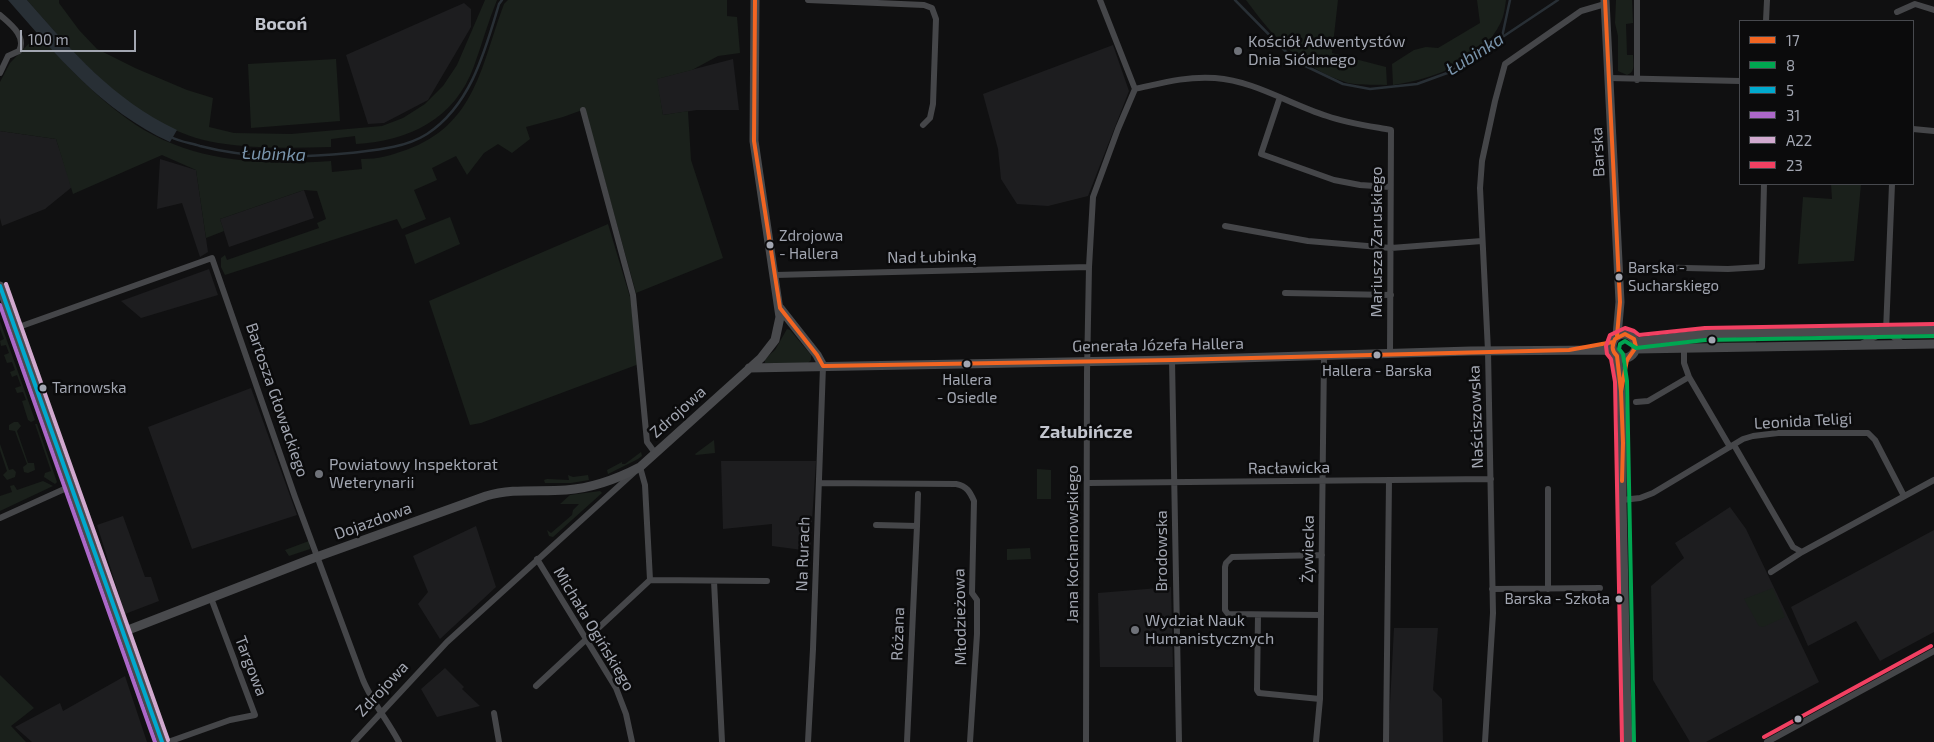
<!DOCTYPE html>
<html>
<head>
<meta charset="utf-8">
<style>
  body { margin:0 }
  #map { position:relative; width:1934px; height:742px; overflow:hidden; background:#101011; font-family:"Exo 2",sans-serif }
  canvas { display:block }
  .legend { position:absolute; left:1739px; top:20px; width:175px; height:165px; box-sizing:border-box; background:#0b0b0c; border:1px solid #47494e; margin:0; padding:6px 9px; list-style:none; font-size:15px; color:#a2a6b1 }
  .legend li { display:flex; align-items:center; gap:10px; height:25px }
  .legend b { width:25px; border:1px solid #47494e }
  .scale { position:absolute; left:20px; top:30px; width:116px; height:22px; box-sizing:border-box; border:2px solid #a2a6b1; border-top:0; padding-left:6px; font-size:15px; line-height:18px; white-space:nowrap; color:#a2a6b1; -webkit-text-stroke:4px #0b0b0c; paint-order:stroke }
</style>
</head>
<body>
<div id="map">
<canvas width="1934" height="742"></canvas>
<ul class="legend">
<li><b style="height:6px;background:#f26522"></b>17</li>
<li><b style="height:6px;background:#00a651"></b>8</li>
<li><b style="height:6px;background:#00a9ce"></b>5</li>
<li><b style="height:6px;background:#ac68c9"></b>31</li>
<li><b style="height:6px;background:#d1a9cf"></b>A22</li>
<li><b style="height:6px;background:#f24062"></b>23</li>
</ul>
<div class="scale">100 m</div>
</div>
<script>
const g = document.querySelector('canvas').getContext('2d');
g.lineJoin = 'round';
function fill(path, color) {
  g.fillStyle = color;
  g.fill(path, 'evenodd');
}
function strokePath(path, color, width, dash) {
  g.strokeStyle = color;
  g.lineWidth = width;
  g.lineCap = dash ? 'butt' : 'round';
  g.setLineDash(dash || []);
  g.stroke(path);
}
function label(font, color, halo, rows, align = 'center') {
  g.font = font + ' "Exo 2",sans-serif';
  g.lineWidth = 5;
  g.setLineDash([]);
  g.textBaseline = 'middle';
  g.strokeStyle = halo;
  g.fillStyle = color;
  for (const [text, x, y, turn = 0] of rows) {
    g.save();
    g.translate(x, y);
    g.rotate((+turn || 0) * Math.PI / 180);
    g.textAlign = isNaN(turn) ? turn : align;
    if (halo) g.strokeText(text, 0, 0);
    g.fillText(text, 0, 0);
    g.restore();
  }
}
fill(new Path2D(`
  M464 3 471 9V27L428 100 384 123 368 124 346 55Z
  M1113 45 1129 91 1088 196 1048 206 1017 204 1001 179 998 149 983 94Z
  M733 59 739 110H697L663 115 656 79Z
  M0 131 56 139 72 187 45 209 2 226 0 218Z
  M160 159 196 170 208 252 200 257 182 203 157 209Z
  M304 190 314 218 229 247 220 219Z
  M209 269 218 295 141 318 121 301Z
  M251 388 297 515 192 549 148 427Z
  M721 461H816L810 551 772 546V524L723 529Z
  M1730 507 1746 529 1819 682 1706 742H1690L1653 680 1651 586 1684 558 1675 543Z
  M123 516 145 577H151L159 601 125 614 97 525Z
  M476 526 496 587 440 639 418 604 428 592 413 556Z
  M1934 530V632L1880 661 1856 621 1808 646 1791 607Z
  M1171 587 1173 667H1100L1098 593Z
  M1394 628H1438L1433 690 1442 699 1443 742H1388Z
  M445 668 464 687 462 689 480 706 437 717 421 689Z
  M125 676 147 742H32L15 727 60 703 63 711Z`), '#1d1d1f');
fill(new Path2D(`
  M27 0H59V3L79 30 97 49 135 68 187 90 213 98 209 127 234 133 291 134 382 126 403 118 425 104 443 86 457 65 485 0H497C488 22 482 44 474 66 455 119 409 141 356 144L355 136 331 139V147C293 148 255 149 218 143 136 129 79 59 27 0Z
  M508 0H727V16L737 17 740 53 718 56 692 70 657 79 663 115 688 111 691 160 723 258 636 293 585 109 563 117 526 127 530 139 512 153 498 144 484 153 467 175 456 156 432 168 437 180 414 190 426 219 402 229 397 219 225 275 221 267V258L225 255 227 260 319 228 317 223 326 219 317 191 304 190 220 219 224 231 206 238 196 170 162 155 73 194 56 139 0 131V82L10 63 38 34C65 64 93 94 126 118 185 162 260 166 331 161L332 172 362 169 361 159C380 159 388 156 406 150 476 125 481 65 504 4Z
  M1246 0H1338L1332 53 1386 67 1387 85C1374 84 1357 86 1345 82 1300 67 1273 37 1246 0Z
  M1477 0H1506C1505 7 1504 16 1501 22 1482 62 1433 79 1393 85L1392 64 1414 50 1426 47 1438 48 1480 23Z
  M1616 0H1632L1633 23 1626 24 1627 55H1633C1633 63 1636 72 1627 75L1618 71V36L1615 23Z
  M336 59 340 121 251 128 248 64Z
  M1831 184H1861L1854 261 1798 264 1803 197 1832 199Z
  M450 217 460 244 415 264 405 235Z
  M608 224 630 297 639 364 481 423 470 425 429 301Z
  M0 310H2C23 365 41 420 59 475L60 482Z
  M0 321 35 420 31 422 28 420 22 401 26 400 23 392 17 393 15 388 21 386 17 375 12 377 10 372 15 370 12 362 7 363 4 355 9 353 6 345 1 346 0 341 4 339 0 329Z
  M787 329 790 330 811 355V360L808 363H765V359L775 350Z
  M1906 335H1934V339H1905Z
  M1756 337V343L1653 345 1652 342 1674 339Z
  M14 422H18L21 426 17 431 28 463H34L35 470 28 473 24 472 23 467 27 464 15 431 9 430V425Z
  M35 424H37L57 482 55 484 44 477 45 473 51 471Z
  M714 440 715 453 696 455 695 454Z
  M0 444 9 470 13 469 16 472 15 477 7 480 3 475 7 471 0 450Z
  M641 452 642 456 638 459 608 474 607 470 622 462V464H625Z
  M1037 469 1051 470V499H1037Z
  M568 475 573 477 588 475 589 480 571 483H545L544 480 547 479 569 480Z
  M43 481 53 486 0 511V496L12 492 10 486 14 485 17 490Z
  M600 491 602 493 553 537 549 536 547 530 551 533 572 515 573 510 579 504H560L570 495Z
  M309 541 310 549 289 556 285 550Z
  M1030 548 1031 559 1007 560V549Z
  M1773 588 1785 617 1763 627 1759 626 1744 599Z
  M0 675 34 708 11 726 26 742H0Z`), '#1a201b');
fill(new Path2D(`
  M8 0H27C73 52 112 99 177 130L170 142C102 111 56 55 8 0Z`), '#282f35');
strokePath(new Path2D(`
  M1235 0 1295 61 1343 84 1370 89 1417 84 1450 72 1558 0
  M1502 37 1510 0
  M171 137C180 142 191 143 200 146 250 159 299 158 350 153 376 150 405 148 427 134 471 105 485 51 499 4L502 0`), '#282f35', 2.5);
strokePath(new Path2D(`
  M808 0 924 5 932 8 936 19 933 104 930 118 923 125
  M1637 0V80
  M1897 12 1915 4 1934 10
  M0 15C10 24 27 36 19 51L8 56 0 73
  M1766 21 1767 0
  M1609 78 1740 81
  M1135 89C1162 83 1186 76 1215 78 1255 81 1289 104 1327 116 1347 123 1369 126 1391 130L1390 354
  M1280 97 1261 154 1334 180 1360 185 1390 187
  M583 110 633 295 647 442 655 453
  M1913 129 1934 131
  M1225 226 1308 241 1391 248 1482 241
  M1644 267 1728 269 1762 267 1764 184
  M775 275 1089 267
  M1285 293 1391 295
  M16 328 212 258 295 497 363 680C372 702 388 721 399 742
  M1886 331 1892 184
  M1886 331 1903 344
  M1861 344 1885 332
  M1684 349V363L1689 377 1730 447
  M1172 360 1179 742
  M1636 402 1648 401 1689 377
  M1734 445 1793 547 1802 552 1934 480
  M819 483 956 484C967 486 970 492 974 501L972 593 977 600V634L970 742
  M1088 483 1491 479
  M1622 500 1640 498 1653 493 1743 439 1753 436 1778 433H1868L1875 440 1904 496
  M0 518 71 486
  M876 525 917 526 907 742
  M917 526 918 494
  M537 559 616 688 626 714 632 742
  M1771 572 1802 552
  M650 580 767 581
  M714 581 722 742
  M1492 589 1600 588
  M1548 589V489
  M1258 615 1257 690 1259 693 1320 699
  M1321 615 1228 614 1225 610V567L1226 563 1232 557 1322 555
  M536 686 650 580
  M494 713 499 742
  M168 742 230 720 255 715 211 598
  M354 742 447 642 640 467 645 485 650 580
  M808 742 813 649 823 366
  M1086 742 1087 373 1089 267 1093 197 1118 129 1135 89 1100 0
  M1316 742 1320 699 1324 356
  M1386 742 1389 481
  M1485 742 1493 613 1488 351 1480 188 1482 161 1495 101 1505 64 1581 11 1605 4
  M1767 742 1934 651`), '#454649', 6);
strokePath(new Path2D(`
  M1605 0 1620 302 1617 336
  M0 286 162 742
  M780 308 817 355 823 366
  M1612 346a12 12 0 1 1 24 0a12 12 0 1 1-24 0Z
  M1636 342 1705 334 1934 330
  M1636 349 1934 344
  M1617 356C1624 405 1622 454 1622 503 1624 583 1625 662 1628 742
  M749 368 1172 360 1471 351 1604 350 1613 352
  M123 632 311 559 486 496C513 488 539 492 566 490 593 488 617 479 640 467L761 358 775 340 780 317 754 141 755 0`), '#494a4d', 9);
strokePath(new Path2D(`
  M755 0 754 141 780 308 817 355 823 366 1172 360 1569 350 1613 342
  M1605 0 1620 302 1617 336
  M1625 334 1634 339 1636 347 1627 360 1621 391 1617 356C1611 350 1612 346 1615 339Z
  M1621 391 1623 443
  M1621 391 1623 443
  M1622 481 1623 443
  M1622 481 1623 443`), '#f26522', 4);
strokePath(new Path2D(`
  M1634 742 1627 381 1623 354 1619 349 1620 344 1625 341 1636 348 1705 340 1934 336`), '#00a651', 4);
strokePath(new Path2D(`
  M0 286 162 742`), '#00a9ce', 4);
strokePath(new Path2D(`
  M0 305 155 742`), '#ac68c9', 4);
strokePath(new Path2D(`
  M6 284 168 740`), '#d1a9cf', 4);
strokePath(new Path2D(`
  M1764 737 1931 646
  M1622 742 1615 382 1611 359 1607 354 1606 346 1610 335 1625 328 1634 331 1639 335 1705 328 1934 324`), '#f24062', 4);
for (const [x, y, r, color] of [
  [1238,51,5,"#6f7279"],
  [770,245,4.5,"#a2a6b1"],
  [1619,277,4.5,"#a2a6b1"],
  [1712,340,4.5,"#a2a6b1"],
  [1377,355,4.5,"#a2a6b1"],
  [967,364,4.5,"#a2a6b1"],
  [43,388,4.5,"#a2a6b1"],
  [319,474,5,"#6f7279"],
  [1619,599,4.5,"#a2a6b1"],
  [1135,630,5,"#6f7279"],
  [1798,719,4.5,"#a2a6b1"]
]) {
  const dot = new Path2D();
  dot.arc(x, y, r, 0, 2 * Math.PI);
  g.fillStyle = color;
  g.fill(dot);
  strokePath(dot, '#0b0b0c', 2);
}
label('15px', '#a2a6b1', '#0b0b0c', [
  ["Zdrojowa",779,236],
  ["- Hallera",779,254],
  ["Barska -",1628,268],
  ["Sucharskiego",1628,286],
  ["Hallera - Barska",1377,371,"center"],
  ["Hallera",967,380,"center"],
  ["- Osiedle",967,398,"center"],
  ["Tarnowska",52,388],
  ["Barska - Szkoła",1610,599,"right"]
], 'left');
label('16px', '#a2a6b1', '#0b0b0c', [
  ["Kościół Adwentystów",1248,42],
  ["Dnia Siódmego",1248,60],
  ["Powiatowy Inspektorat",329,465],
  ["Weterynarii",329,483],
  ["Wydział Nauk",1145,621],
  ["Humanistycznych",1145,639]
], 'left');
label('16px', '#a2a6b1', '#0b0b0c', [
  ["Barska",1598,152,-93],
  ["Mariusza Zaruskiego",1377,242,-90],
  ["Nad Łubinką",932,257,-1],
  ["Generała Józefa Hallera",1158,345,-1],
  ["Bartosza Głowackiego",277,400,71],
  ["Zdrojowa",678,412,-42],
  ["Naściszowska",1476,417,-92],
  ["Leonida Teligi",1803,421,-3],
  ["Racławicka",1289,468,-1],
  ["Dojazdowa",373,521,-20],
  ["Jana Kochanowskiego",1073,544,-90],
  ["Żywiecka",1308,549,-89],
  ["Brodowska",1162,551,-90],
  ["Na Rurach",803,554,-88],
  ["Młodzieżowa",960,617,-91],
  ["Michała Ogińskiego",594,629,59],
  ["Różana",898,634,-88],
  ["Targowa",251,666,69],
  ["Zdrojowa",382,689,-47]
]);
label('bold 18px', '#c2c5ce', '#0b0b0c', [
  ["Bocoń",281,24],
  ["Załubińcze",1086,432]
]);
label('italic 18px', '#7994ac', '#0b0b0c', [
  ["Łubinka",1475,54,-32],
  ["Łubinka",274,154,2]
]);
</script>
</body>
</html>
